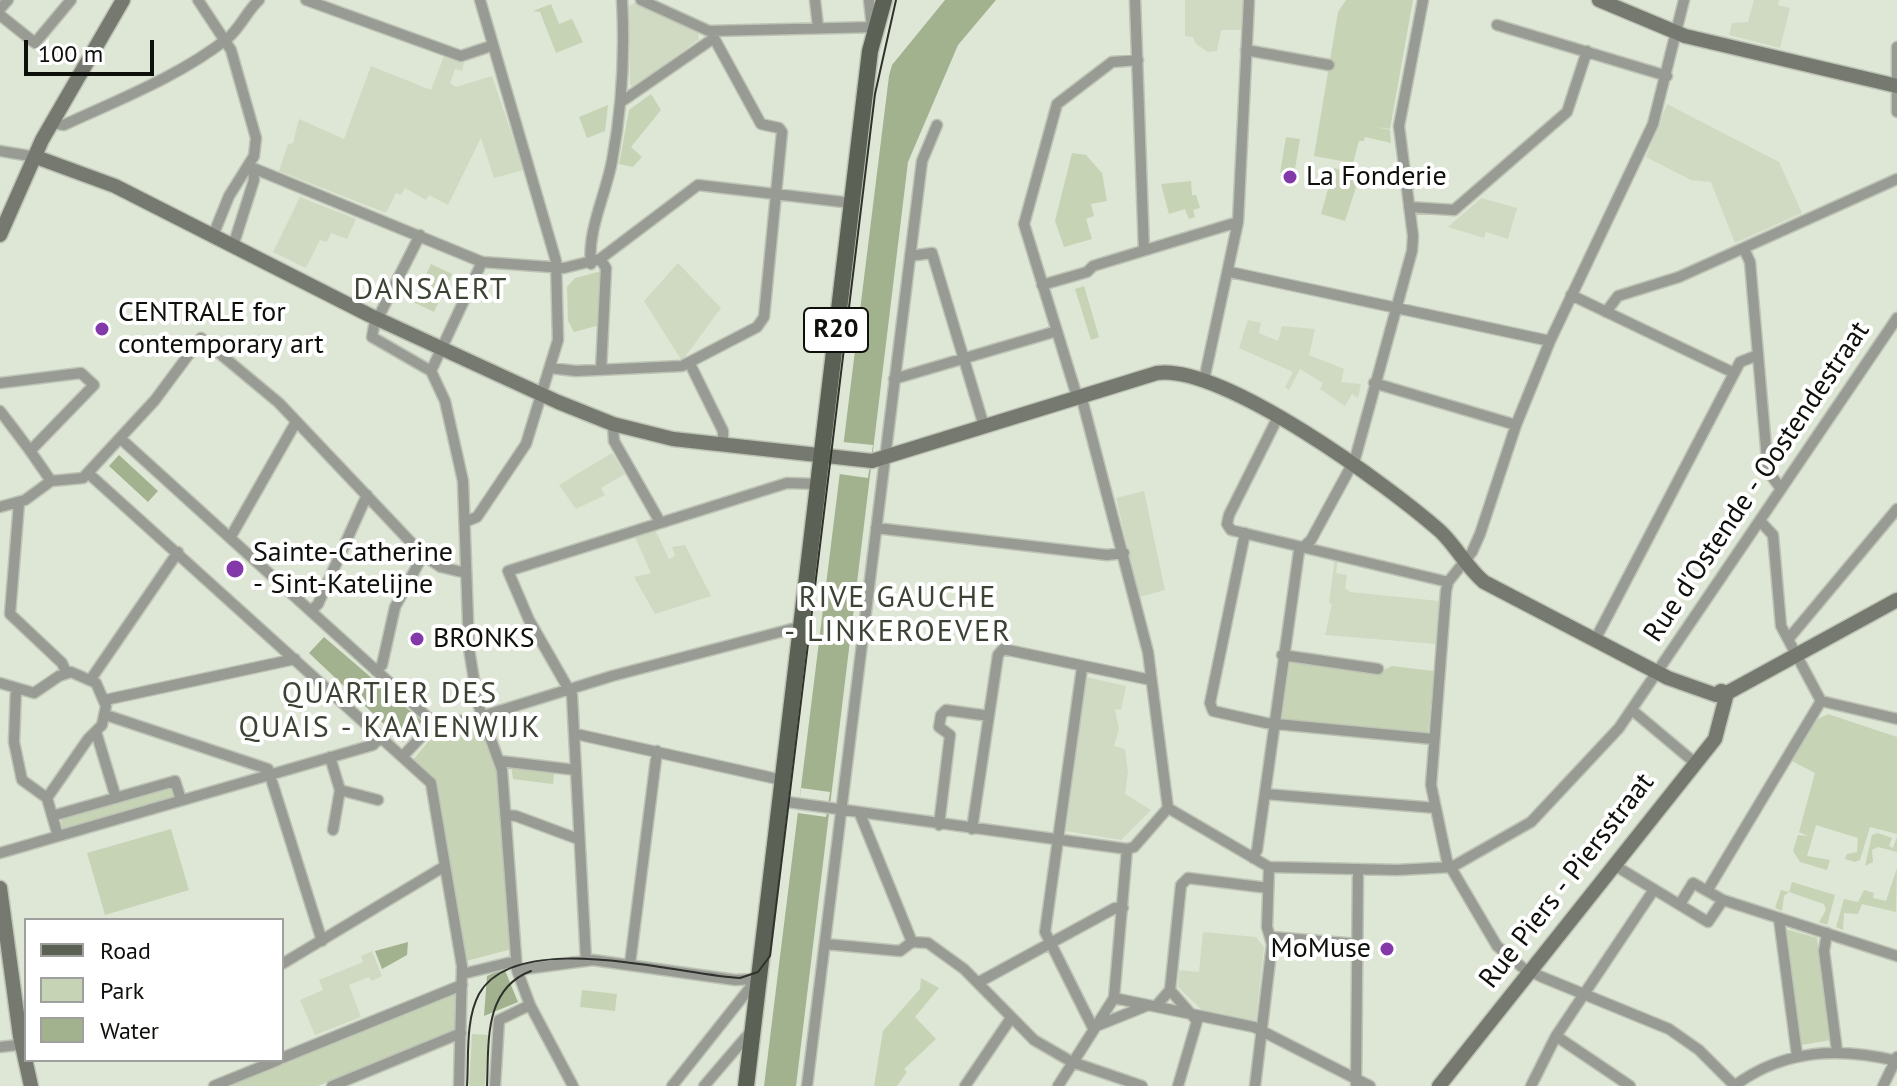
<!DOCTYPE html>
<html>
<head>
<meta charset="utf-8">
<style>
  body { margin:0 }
  #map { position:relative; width:1897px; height:1086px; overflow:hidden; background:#dee6d5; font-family:"PT Sans",sans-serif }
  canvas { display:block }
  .legend { position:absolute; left:24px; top:918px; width:260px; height:144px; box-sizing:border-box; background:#fff; border:2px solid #9f9f9d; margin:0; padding:10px 14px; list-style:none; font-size:24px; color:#0e100b }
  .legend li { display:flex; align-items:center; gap:16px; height:40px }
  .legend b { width:40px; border:2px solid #9f9f9d }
  .scale { position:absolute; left:24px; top:40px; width:130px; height:36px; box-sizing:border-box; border:4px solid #0e100b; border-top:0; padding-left:10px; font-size:24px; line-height:28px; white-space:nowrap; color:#0e100b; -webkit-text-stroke:6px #fff; paint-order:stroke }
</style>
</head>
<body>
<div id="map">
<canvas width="1897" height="1086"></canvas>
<ul class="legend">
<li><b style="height:10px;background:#5c6155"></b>Road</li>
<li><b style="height:22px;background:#c7d3b5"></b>Park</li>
<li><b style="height:22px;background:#a3b28e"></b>Water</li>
</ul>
<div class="scale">100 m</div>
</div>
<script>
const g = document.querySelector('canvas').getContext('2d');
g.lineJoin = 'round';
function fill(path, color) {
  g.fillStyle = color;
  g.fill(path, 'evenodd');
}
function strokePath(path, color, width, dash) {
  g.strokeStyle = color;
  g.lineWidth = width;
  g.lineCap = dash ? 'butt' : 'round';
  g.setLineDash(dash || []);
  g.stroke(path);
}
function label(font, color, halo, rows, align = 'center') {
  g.font = font + ' "PT Sans",sans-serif';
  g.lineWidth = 8;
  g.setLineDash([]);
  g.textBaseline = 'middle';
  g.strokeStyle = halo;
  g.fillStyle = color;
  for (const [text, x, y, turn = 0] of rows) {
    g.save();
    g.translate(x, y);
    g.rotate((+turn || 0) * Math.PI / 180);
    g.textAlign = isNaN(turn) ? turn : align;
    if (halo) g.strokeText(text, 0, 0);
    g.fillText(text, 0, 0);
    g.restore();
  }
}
fill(new Path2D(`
  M1185 0H1243L1241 30H1221L1217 51 1208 52 1196 44 1193 37 1185 36Z
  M1754 0H1779L1778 5 1790 8 1780 48 1729 35 1732 23 1748 22Z
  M636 2 698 33 699 39 635 87 630 85 629 6Z
  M444 56 464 63 462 71 455 69 450 83 456 87 492 76 524 170 494 178 481 138 448 205 429 195 426 200 405 188 401 195 396 193 386 213 279 171 288 144 293 143 299 119 344 139 371 66 431 90Z
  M1667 104 1779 162 1802 213 1735 243 1711 182 1691 180 1646 157Z
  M300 197 356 219 347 239 331 233 327 242 320 240 306 268 273 252Z
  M1481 198 1517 208 1508 239 1486 232 1484 238 1448 227Z
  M678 263 721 308 682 361 644 301Z
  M1248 320 1261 323 1259 333 1278 341 1282 326 1315 329 1309 355 1344 369 1341 382 1361 384 1358 398 1352 394 1345 406 1320 389 1323 383 1300 369 1289 390 1285 387 1293 372 1239 348Z
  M612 453 625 474 601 488 605 495 576 509 559 485Z
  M1144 491 1165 590 1139 597 1116 498Z
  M655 530 669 559 675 556 672 547 685 545 711 596 655 614 634 577 651 573 635 537Z
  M1335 557 1338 558 1336 573 1347 575 1345 588 1350 592 1439 601 1436 644 1325 635 1332 604 1329 603Z
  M1086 677 1126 686 1121 710 1115 709 1119 729 1114 746 1125 749 1128 772 1125 794 1151 810 1121 840 1066 831Z
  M1203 932 1256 937 1264 947 1256 1021 1203 1011 1178 987 1179 970 1199 972Z
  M372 951 382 976 372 981 369 977 349 985 361 1017 315 1035 300 1000 323 990 319 980 363 962 361 956Z`), '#d0dac2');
fill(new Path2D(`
  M1346 0H1413L1390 129 1375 127 1390 130 1391 143 1365 137 1364 141H1359L1353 163 1314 156 1338 12Z
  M551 4 559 24 572 19 583 42 556 53 540 12 533 11Z
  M651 94 661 110 631 147 642 157 633 167 619 164 629 110Z
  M608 105 605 131 587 138 579 117Z
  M1286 137 1300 139 1294 175 1280 173Z
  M1072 153 1086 155 1102 173 1107 201 1091 204 1094 216 1086 219 1092 239 1064 247 1055 221Z
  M1351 166 1362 169 1345 221 1321 214 1334 168 1349 172Z
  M1191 181 1192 195H1196L1200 208 1193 210 1195 217 1189 219 1185 209 1169 214 1161 184Z
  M431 264 452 274 434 312 413 302Z
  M598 272 603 275 600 325 574 332 568 321 567 287 575 278Z
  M1084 286 1099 337 1091 340 1075 289Z
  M1290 661 1380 672 1392 666 1434 671 1428 733 1284 719 1282 716Z
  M1828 714 1897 737V834L1870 827 1860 860 1855 862 1845 859 1847 854 1857 852 1858 838 1816 825 1807 856 1830 860 1827 870 1800 862 1793 851 1798 835 1808 836 1799 832 1815 773 1792 761 1814 721Z
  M449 724 482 725 499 768 512 949 466 961 437 784 413 760 441 726Z
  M511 766 554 773 553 784 513 779Z
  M171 787 174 797 171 799 62 830 61 818Z
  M171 829 189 890 105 915 87 853Z
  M1878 833 1892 838 1889 846 1893 848 1897 837V852L1878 847 1872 850 1873 862 1865 866 1872 835Z
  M1897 868 1896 912 1862 904 1858 914 1844 913 1843 930 1836 927 1844 899 1858 902 1864 890 1874 893 1873 898 1886 901Z
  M1792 882 1835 895 1827 925 1819 922 1826 910 1824 904 1789 892 1784 896 1782 911 1775 908 1781 890 1789 892Z
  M1786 929 1817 938 1831 1040 1801 1045Z
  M921 978 939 988 915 1017 936 1039 904 1069 907 1072 897 1086H874L883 1031 920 989Z
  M582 990 617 994 615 1011 580 1007Z
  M455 992 459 1028 448 1033 318 1086H229Z
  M472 1034 488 1035 485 1086H469Z`), '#c7d3b5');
fill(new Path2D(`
  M945 0H996L958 45 908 162 796 1086H764L889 76 892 65Z
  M119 455 158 491 148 502 109 466Z
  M324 637 422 721 403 742 309 653Z
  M408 942 407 955 382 969 375 951Z
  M504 968 518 1002 484 1016 487 976Z`), '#a3b28e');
fill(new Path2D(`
  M843 442 873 445 868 478 839 474Z
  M801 788 830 792 826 817 798 813Z`), '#dee6d5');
const street = new Path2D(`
  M198 0 231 50 256 138 254 156 229 196 214 233
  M306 0 461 56 491 46
  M641 0 709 31 877 27
  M815 0 818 27
  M869 0 872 27
  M1135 0 1144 250
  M1684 0 1653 124 1550 341 1516 425 1480 534 1472 552 1448 582 1446 591 1431 785 1447 861 1497 946 1523 968 1542 977 1669 1029 1699 1050 1735 1086
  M0 9 8 0
  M0 15 35 43 71 0
  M1497 25 1667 76
  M1897 47V112
  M1246 50 1329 65
  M1138 60 1112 62 1057 104 1024 224 1075 390 1083 403 1148 652 1168 808
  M621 102 714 38V34
  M52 123 64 125C118 100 180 76 228 38 240 28 247 11 259 0
  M0 151 36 157
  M248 166 482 262 564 268 600 259 698 185 852 203
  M1409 207 1454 210 1567 112 1587 51
  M420 235 374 326 372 337 431 371 482 262
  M233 246 254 180 253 169
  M1744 249 1750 262 1768 471 1781 489
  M910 256 932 253 984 426
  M600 259 606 268 601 370
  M591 264C587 231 606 194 612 161 622 108 625 54 622 0
  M1230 272 1550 341
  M1042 285 1087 272 1093 266 1238 222
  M1571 295 1734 373
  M1606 312 1618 296 1679 277 1897 179
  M690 364 723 431V446
  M550 368 576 371 682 366 757 327 764 317 782 132 779 128 761 124 714 38
  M431 371 445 401 463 481 469 649 478 704 502 770 517 970 530 1005 573 1086
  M894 379 1057 331
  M1204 380 1238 222 1249 0
  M0 383 81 373 94 385 32 449
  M1374 383 1516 425
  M0 411C19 435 35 457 51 481
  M1278 417 1229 515 1227 524 1231 530 1448 582
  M613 424 614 441 660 522
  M121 439 434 723
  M88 473 431 783 462 966 459 1086
  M19 503 10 614 62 663 66 672
  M0 507 25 500 51 481 83 478 155 400 201 338 279 403 423 555 441 567 466 573
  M467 521 477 517 526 444 558 340 556 261 480 0
  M1760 521 1773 535 1781 626 1821 701 1897 719
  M876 528 1107 555 1124 553
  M1245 533 1210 703 1213 711 1266 723 1433 739
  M230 538 296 422
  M311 611 318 604 367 495
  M1790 637 1897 509
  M1595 640 1740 362 1758 355
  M1282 655 1378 669
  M1082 668 1045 932 1093 1028
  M376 671 382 665 395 607 423 555
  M91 679 178 552
  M0 683 34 693 59 676 71 672 96 683 106 706 102 725 88 739 47 798
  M16 688 14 742 22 780 47 798 58 836
  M105 700 295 659
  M1632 710 1694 762
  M106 715 268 769 322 941
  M96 732 116 798
  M576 734 782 780
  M403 756 434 723 470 720 612 676 799 627
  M330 757 340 790 333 830
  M500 761 576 770
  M340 790 378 800
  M1265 794 1436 808
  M780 801 1127 849
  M1168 808 1269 867 1397 870 1452 867 1531 822 1619 728 1897 318
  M860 814 912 942
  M506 815 516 816 578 839
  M52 816 175 781 181 800
  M939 825 950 735 939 727 941 715 946 710 989 716
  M972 829 998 655 1003 649 1151 680
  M1127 849 1134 847 1168 808
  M0 853 373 745 381 737
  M1253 858 1257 850 1299 551 1311 540 1355 459 1412 251 1413 236 1399 126 1423 0
  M1614 865 1708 922 1723 900 1693 883 1680 904
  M1707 891 1821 701
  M1723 900 1897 956
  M1779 919 1797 1055
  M1827 933 1824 951 1837 1051
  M1272 937 1357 944
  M912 942 928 943 964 969 1034 1040 1072 1062 1142 1086
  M825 944 900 951 912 942
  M586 960 572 695 529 620 508 571 787 483 817 484
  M282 964 445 866
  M630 964 657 751
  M517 970 593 960 735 980 757 979
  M462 974 516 961
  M979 982 1115 908H1123
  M1170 990 1197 1021 1178 1086
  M1114 998 1254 1027 1370 1086
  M1114 998 1127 849
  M1156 1006 1170 990 1181 885 1188 878 1268 888
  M1094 1027 1146 1006
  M1556 1036 1630 1086
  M0 1047 26 1044
  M282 1058 462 985
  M1356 1084 1358 870
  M214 1086 278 1060
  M332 1086 461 1033
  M495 1086 499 1020 530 1005
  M672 1086 757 979
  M704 1086 752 1030
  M807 1086 922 161 937 125
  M965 1086 1011 1018
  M1058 1086 1114 998
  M1255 1086 1272 944 1267 927 1269 867
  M1531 1086 1556 1036 1653 891
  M1734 1086C1784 1049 1839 1047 1897 1061
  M1883 1086 1897 1057`);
const secondary = new Path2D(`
  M1599 0 1685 36 1897 86
  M36 157 115 186 369 315 558 402 613 424 673 439 872 461 1157 373C1223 364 1389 486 1440 531 1457 547 1466 567 1484 582L1668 678 1716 695 1721 691 1727 693 1897 600
  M0 235 42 140 123 0
  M0 888 20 1036 31 1086
  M1439 1086 1715 739 1727 693`);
const primary = new Path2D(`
  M746 1086 870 51 884 0`);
strokePath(street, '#bdc4b5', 13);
strokePath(secondary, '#bdc4b5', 17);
strokePath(primary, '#bdc4b5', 19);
strokePath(street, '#989b94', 10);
strokePath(secondary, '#75796f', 14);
strokePath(primary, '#5c6155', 16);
strokePath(new Path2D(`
  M467 1086C469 1058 465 1020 479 994 517 927 680 975 740 978L758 972 770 956 875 94 896 0
  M487 1086C489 1044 483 989 531 971`), '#2f322c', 2);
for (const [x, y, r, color] of [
  [1290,177,8,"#8439aa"],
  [102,329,8,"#8439aa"],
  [235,569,10,"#8439aa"],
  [417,639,8,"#8439aa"],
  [1387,949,8,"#8439aa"]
]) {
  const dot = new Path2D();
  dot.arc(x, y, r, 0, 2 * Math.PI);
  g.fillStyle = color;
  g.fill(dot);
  strokePath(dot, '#fff', 3);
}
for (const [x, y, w] of [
  [836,330,64]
]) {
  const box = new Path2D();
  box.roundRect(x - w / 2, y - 22, w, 44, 6);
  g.fillStyle = '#fff';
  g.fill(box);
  strokePath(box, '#0e100b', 2);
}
label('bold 26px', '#0e100b', null, [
  ["R20",836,330]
]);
label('28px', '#0e100b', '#fff', [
  ["La Fonderie",1306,177],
  ["CENTRALE for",118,313],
  ["contemporary art",118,345],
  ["Sainte-Catherine",253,553],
  ["- Sint-Katelijne",253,585],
  ["BRONKS",433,639],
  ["MoMuse",1371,949,"right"]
], 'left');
label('28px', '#0e100b', '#fff', [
  ["Rue d'Ostende - Oostendestraat",1757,482,-56],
  ["Rue Piers - Piersstraat",1567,881,-52]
]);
g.letterSpacing = '2px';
label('30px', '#3c4234', '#fff', [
  ["DANSAERT",431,290],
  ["RIVE GAUCHE",898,598],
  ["- LINKEROEVER",898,632],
  ["QUARTIER DES",390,694],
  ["QUAIS - KAAIENWIJK",390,728]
]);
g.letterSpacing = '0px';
</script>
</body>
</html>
